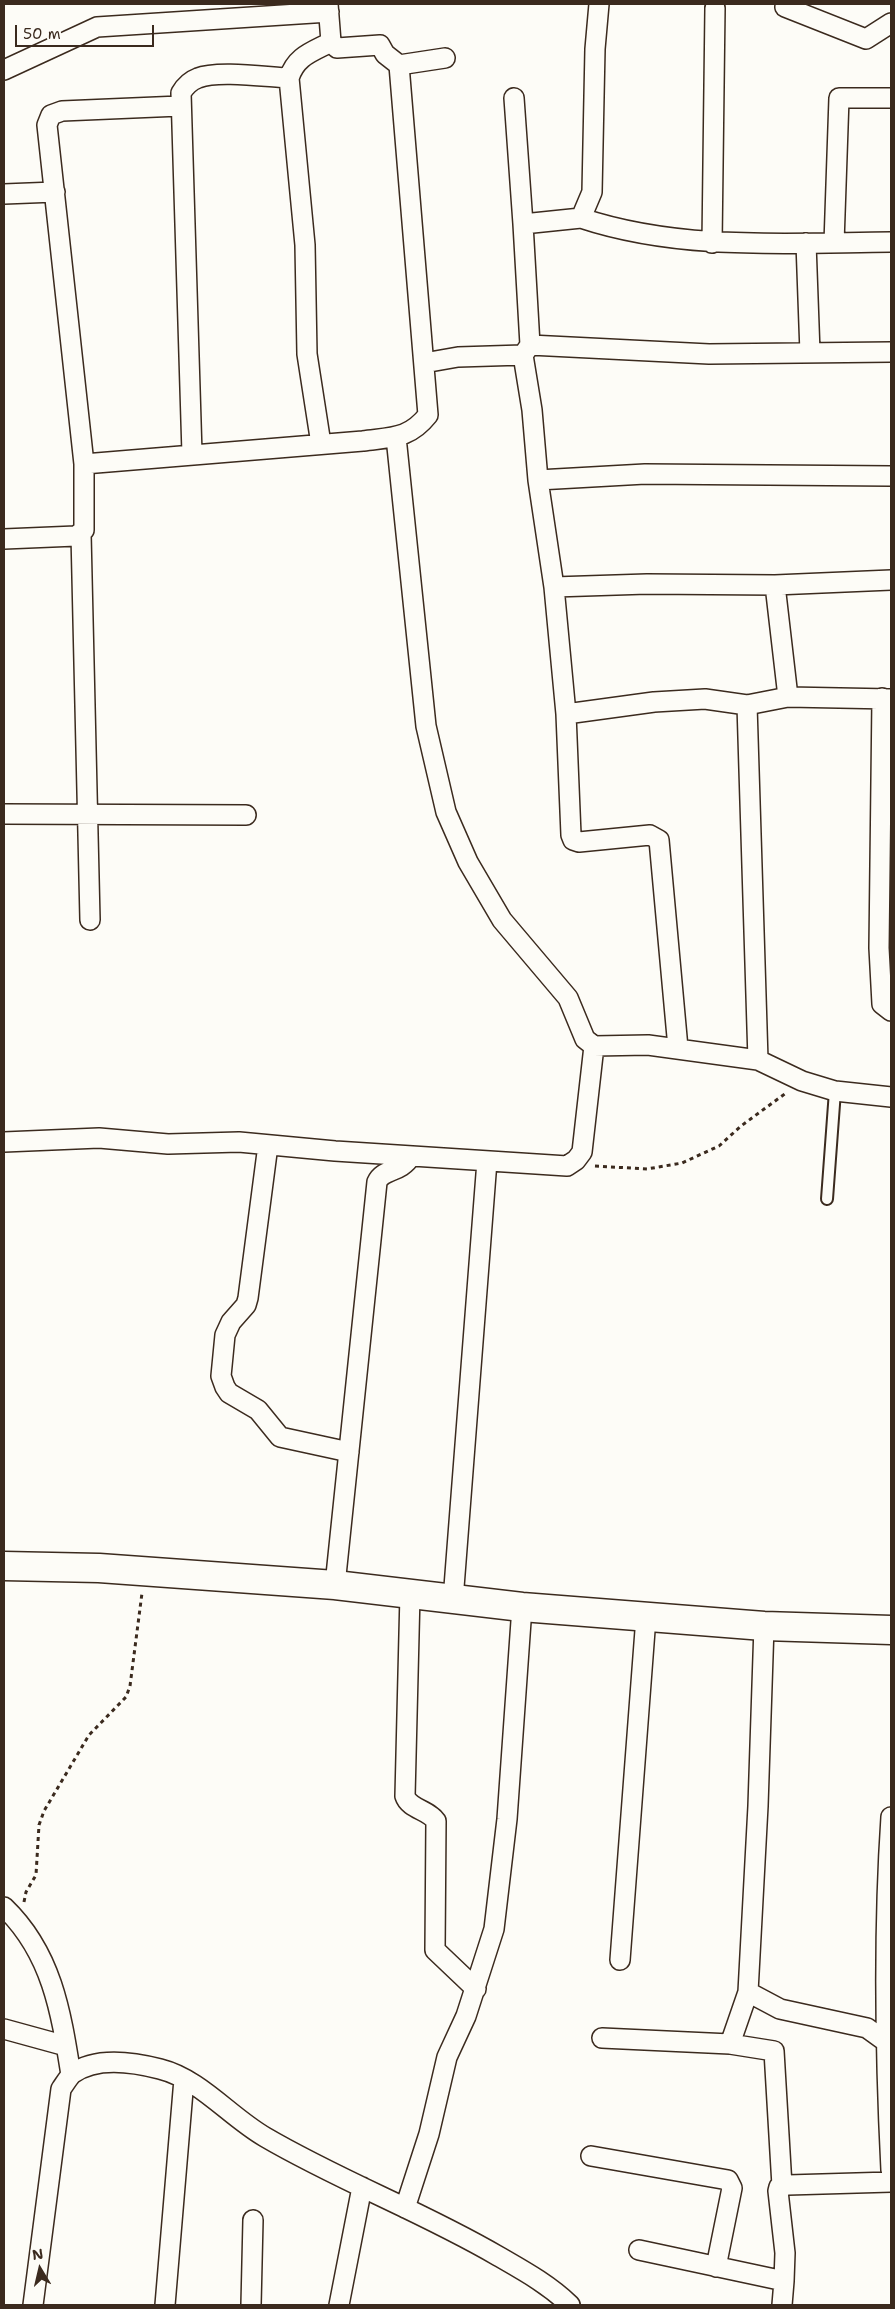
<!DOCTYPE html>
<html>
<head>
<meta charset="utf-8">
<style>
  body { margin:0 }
  #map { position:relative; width:895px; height:2309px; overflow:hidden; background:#fdfcf7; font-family:"Shantell Sans",sans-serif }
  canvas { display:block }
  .frame { position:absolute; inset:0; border:5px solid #3b2a1e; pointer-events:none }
  .north { position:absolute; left:15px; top:2244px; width:50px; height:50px; -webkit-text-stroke:4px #fdfcf7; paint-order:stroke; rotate:351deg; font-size:14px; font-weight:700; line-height:20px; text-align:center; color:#3b2a1e }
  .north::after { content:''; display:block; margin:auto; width:18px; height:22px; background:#3b2a1e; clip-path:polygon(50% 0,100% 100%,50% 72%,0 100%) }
  .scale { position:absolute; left:15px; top:25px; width:139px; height:22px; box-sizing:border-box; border:2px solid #3b2a1e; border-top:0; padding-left:6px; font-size:15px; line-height:18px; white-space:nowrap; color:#3b2a1e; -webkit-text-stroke:4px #fdfcf7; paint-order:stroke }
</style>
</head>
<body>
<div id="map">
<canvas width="895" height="2309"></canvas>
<div class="frame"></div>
<div class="north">N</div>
<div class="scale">50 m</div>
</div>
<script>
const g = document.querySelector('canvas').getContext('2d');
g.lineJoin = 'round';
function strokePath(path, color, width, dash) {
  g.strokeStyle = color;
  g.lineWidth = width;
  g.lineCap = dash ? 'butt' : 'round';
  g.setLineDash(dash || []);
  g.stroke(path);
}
const service = new Path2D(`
  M827 1199 835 1091`);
const minor = new Path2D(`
  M328 4 331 42 337 48 380 45 385 54 399 65 445 58
  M599 4 595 49 592 192 581 218C680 251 788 243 891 242
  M785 7 866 39 891 23
  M4 70 97 27 329 12
  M514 98 523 224
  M4 194 55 192
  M581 218 523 224 530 345 523 355 532 410 538 480 554 587 566 714 571 835 573 840 579 842 650 835 659 840 678 1048
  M712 243 715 8
  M806 243 810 353
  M834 243 839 98H891
  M530 345 709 354 891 352
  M424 363 458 357 523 355
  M396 437 426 726 446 812 468 862 502 920 568 998 585 1039 594 1046 648 1045 758 1060 802 1081 835 1091 891 1097
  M321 444 307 354 305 245 289 78C296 56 312 52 331 42
  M192 454 181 93C185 86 190 81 198 78 217 70 267 77 289 78
  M84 464 363 441C392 437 409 439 428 415L399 65
  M538 480 645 474 891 476
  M81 534 90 920
  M4 539 76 536 84 530V464L47 125 51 115 62 111 180 106
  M775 585 788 697
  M554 587 647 584 775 585 891 580
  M882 698 879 948 882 1004 891 1011
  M747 705 758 1060
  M566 714 654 702 705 699 747 705 788 697 891 699
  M4 814 246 815
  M4 1142 99 1138 168 1144 239 1142 335 1151 567 1166 576 1160 582 1152 594 1046
  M268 1145 248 1298 246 1305 231 1322 225 1335 221 1376 225 1387 229 1393 258 1410 280 1437 349 1452
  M335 1585 377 1182C383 1168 400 1174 411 1156
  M410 1594 405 1796C409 1809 429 1810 436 1821L435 1950 476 1989
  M453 1600 487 1161
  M891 1817C883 1935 885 2052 891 2170
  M4 1907C52 1953 61 2012 71 2075
  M620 1960 646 1617
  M748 1992 780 2009 867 2028 885 2041
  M4 2029 66 2046
  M602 2038 730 2044 774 2051 782 2186
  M730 2044 748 1992 758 1806 764 1626
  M591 2156 728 2180 732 2188 716 2267
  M405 2208 429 2134 447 2057 466 2016 494 1929 507 1819 522 1607
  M639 2250 784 2281 782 2305
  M784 2281 785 2253 778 2191 779 2187 788 2185 891 2182
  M33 2305 61 2089C64 2085 68 2078 72 2074 96 2056 133 2062 160 2069 200 2079 230 2117 265 2137 340 2181 423 2212 498 2256 524 2271 548 2284 570 2305
  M165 2305 184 2079
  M251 2305 253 2220
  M339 2305 362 2187`);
const secondary = new Path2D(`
  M4 1566 99 1568 335 1585 522 1607 764 1626 891 1630`);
strokePath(service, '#3b2a1e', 14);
strokePath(minor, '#3b2a1e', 22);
strokePath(secondary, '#3b2a1e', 31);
strokePath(new Path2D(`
  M595 1166 647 1169 682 1163 719 1146 741 1126 786 1093
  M24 1902 26 1892 36 1875 39 1825 44 1811 89 1735 126 1697 130 1686 142 1593`), '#3b2a1e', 3, [4, 4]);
strokePath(service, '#fdfcf7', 10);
strokePath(minor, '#fdfcf7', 19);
strokePath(secondary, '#fdfcf7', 28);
</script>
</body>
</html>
